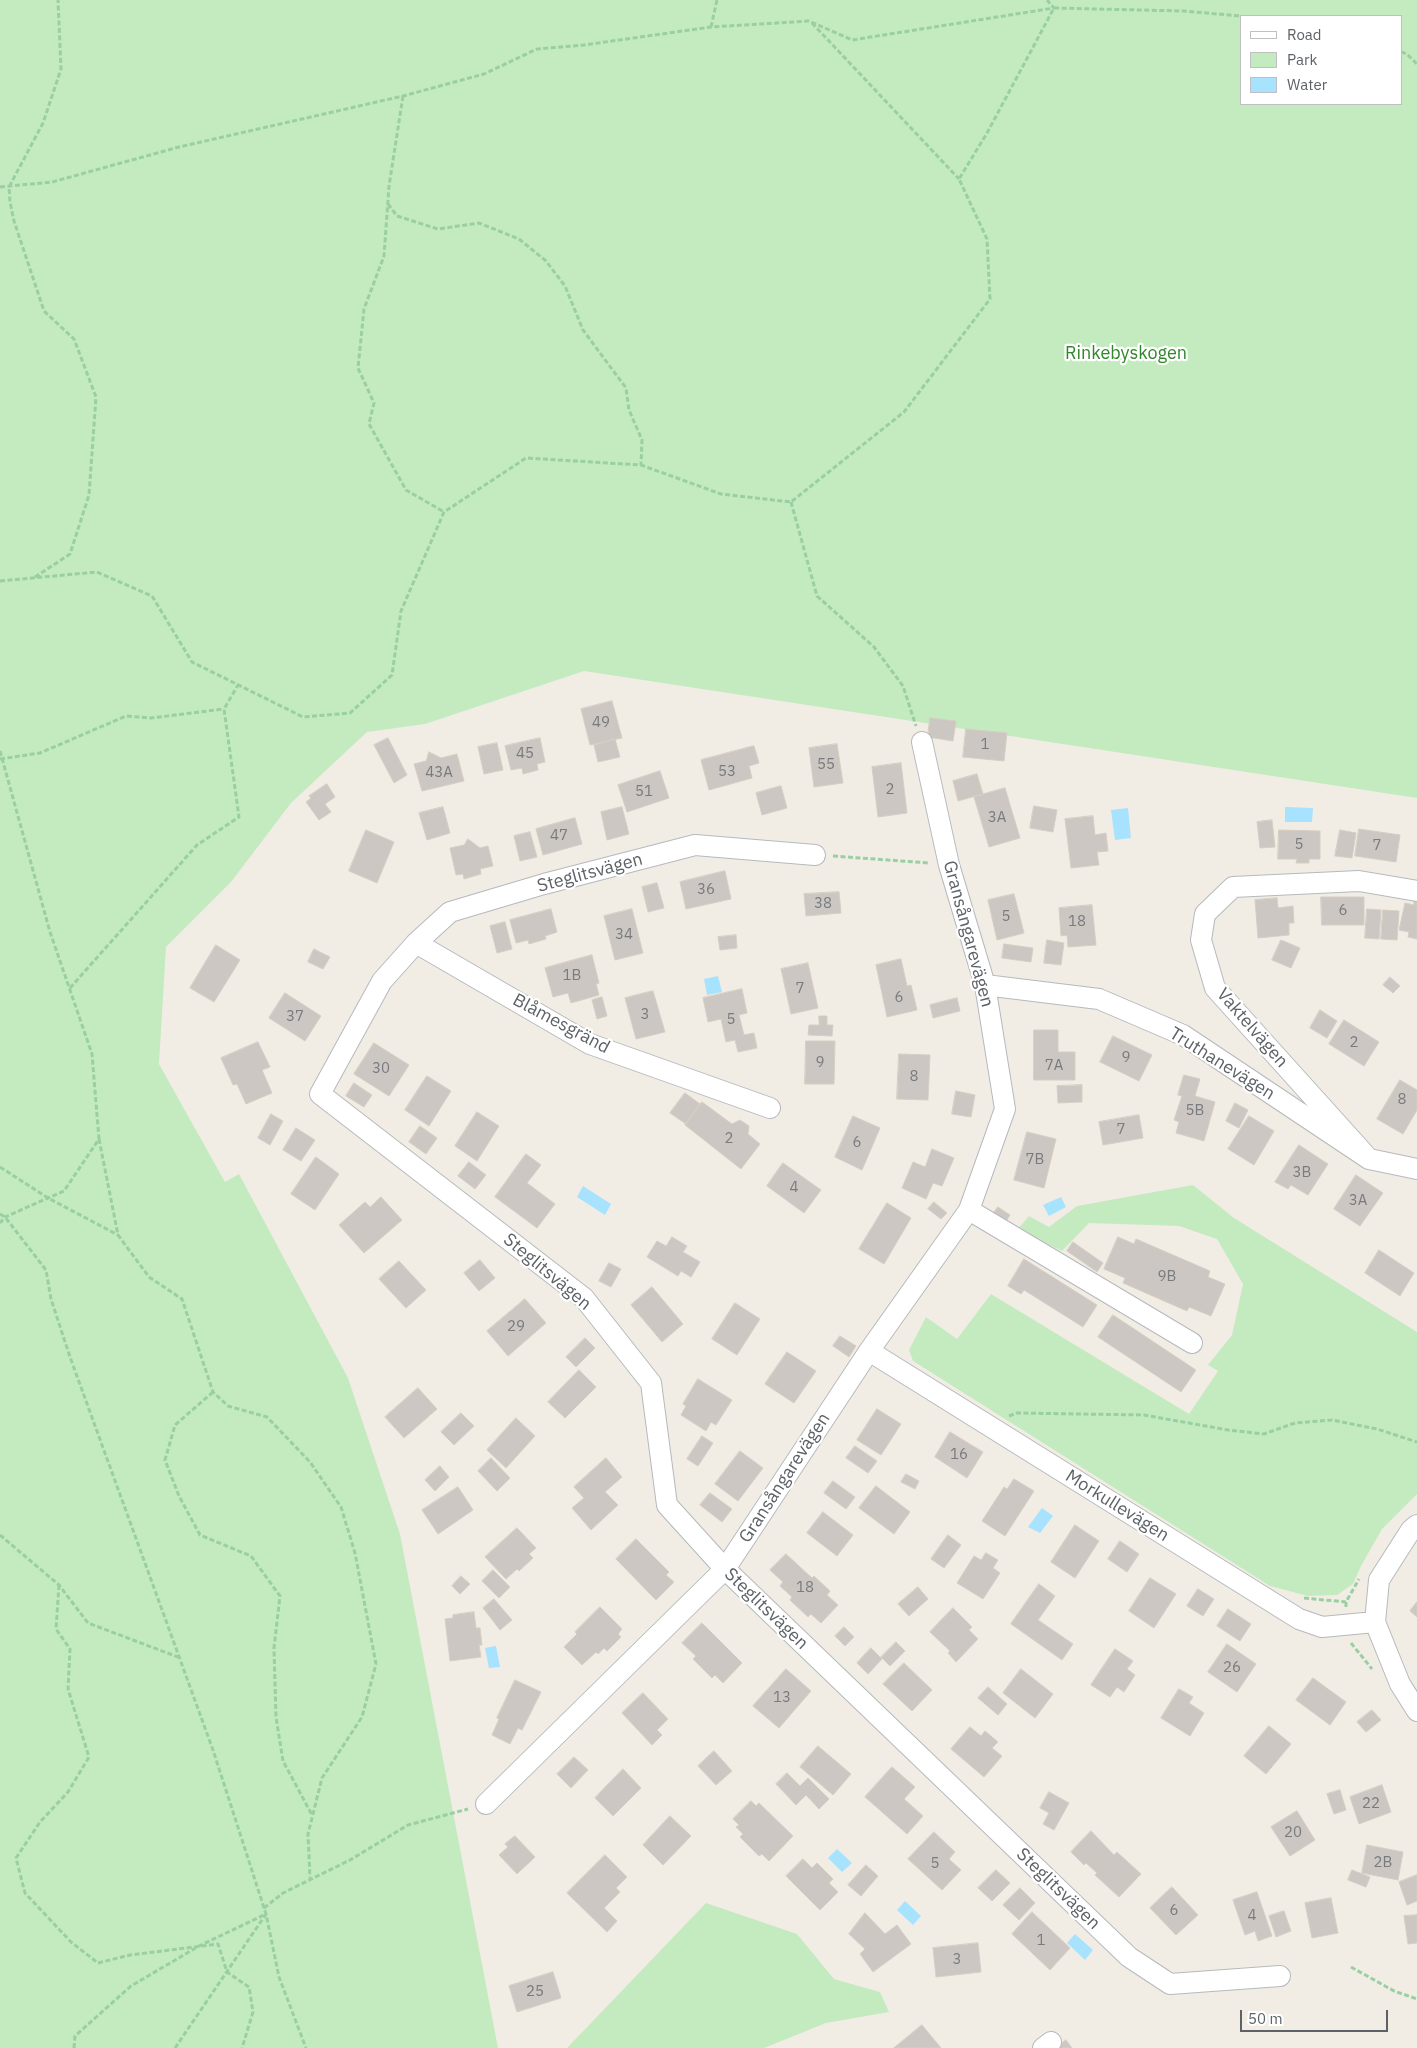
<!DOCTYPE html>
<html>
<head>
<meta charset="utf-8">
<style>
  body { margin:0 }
  #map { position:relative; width:1417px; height:2048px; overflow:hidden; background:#f1ede5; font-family:"IBM Plex Sans",sans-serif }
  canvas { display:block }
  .legend { position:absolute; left:1240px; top:15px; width:162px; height:90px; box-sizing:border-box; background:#fff; border:1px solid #bec0c2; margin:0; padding:6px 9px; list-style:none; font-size:15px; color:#5d6267 }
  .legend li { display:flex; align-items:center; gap:10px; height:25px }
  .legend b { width:25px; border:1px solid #bec0c2 }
  .scale { position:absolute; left:1240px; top:2010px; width:148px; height:22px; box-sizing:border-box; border:2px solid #5d6267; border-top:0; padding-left:6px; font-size:15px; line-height:18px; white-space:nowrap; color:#5d6267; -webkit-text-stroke:4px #fff; paint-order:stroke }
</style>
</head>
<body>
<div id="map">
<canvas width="1417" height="2048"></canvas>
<ul class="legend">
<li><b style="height:6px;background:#fff"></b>Road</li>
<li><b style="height:14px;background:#c4ebbf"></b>Park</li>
<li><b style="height:14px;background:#a7e2ff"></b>Water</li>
</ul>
<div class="scale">50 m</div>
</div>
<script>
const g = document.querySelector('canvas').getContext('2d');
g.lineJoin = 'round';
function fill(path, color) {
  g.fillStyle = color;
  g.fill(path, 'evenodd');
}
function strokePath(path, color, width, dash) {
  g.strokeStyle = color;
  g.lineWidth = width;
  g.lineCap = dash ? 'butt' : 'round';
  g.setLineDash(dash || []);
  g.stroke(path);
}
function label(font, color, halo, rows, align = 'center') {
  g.font = font + ' "IBM Plex Sans",sans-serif';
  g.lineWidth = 4.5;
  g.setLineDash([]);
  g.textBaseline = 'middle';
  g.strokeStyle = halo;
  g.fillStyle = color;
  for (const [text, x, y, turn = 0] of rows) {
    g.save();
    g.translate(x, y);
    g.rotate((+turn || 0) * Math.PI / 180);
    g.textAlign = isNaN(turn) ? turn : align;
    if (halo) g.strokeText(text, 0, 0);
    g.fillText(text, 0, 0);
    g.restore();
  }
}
fill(new Path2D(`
  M0 0H1417V798L584 671 425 724 367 732 291 803 231 882 166 947 159 1064 225 1182 239 1174 348 1378 400 1534 498 2048H0ZM1241 16H1401V104H1241Z
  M1193 1185 1234 1218 1417 1332V1494L1382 1529 1361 1566 1353 1584 1337 1595 1308 1596 1270 1586 913 1361 909 1350 926 1317 957 1339 991 1294 1189 1414 1218 1371 1208 1365 1232 1335 1243 1284 1217 1239 1179 1226 1089 1223 1062 1251 1017 1230 1029 1216 1049 1227 1077 1206Z
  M706 1903 797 1934 834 1979 880 1992 889 2012 826 2023 764 2048H567Z`), '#c4ebbf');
fill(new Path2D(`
  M1285 807 1313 808 1312 822H1285Z
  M1128 808 1131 838 1115 840 1111 810Z
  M718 976 722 992 707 995 704 979Z
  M583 1186 611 1204 605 1215 577 1197Z
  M1061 1197 1066 1207 1049 1216 1043 1205Z
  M1042 1508 1053 1516 1040 1533 1028 1527Z
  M496 1646 500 1667 489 1668 485 1648Z
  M837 1849 852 1863 842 1872 828 1858Z
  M905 1901 921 1916 913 1925 897 1910Z
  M1075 1934 1093 1950 1085 1960 1067 1943Z`), '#a7e2ff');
const building = new Path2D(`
  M612 701 622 738 590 745 581 709Z
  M930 718 956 721 953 741 928 737Z
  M966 729 1007 733 1004 761 963 757Z
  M388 738 407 775 394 783 374 745Z
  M540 738 545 762 537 764 538 770 523 774 522 768 511 770 505 746Z
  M615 739 620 757 598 762 594 745Z
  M497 743 503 770 484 774 478 747Z
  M837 744 843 783 814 787 809 748Z
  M754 746 759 763 749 766 752 778 709 790 701 760Z
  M429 752 441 758 457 754 464 781 422 791 414 764 426 761Z
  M901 763 907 813 878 817 872 767Z
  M660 771 669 798 627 812 618 785Z
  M977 774 983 794 958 801 953 781Z
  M327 784 335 797 325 804 331 812 319 820 306 802 311 798 309 796Z
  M781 786 787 808 762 815 756 793Z
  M1005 788 1020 838 989 847 974 797Z
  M1034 806 1057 810 1053 832 1030 828Z
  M443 807 450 833 427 840 419 813Z
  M622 807 629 834 607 840 601 812Z
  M1093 816 1095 835 1106 833 1108 851 1097 852 1099 865 1071 868 1065 819Z
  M575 818 582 844 543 855 536 829Z
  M1272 820 1275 847 1260 848 1257 822Z
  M1359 829 1400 835 1396 862 1355 856Z
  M366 830 394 842 377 883 349 871Z
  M1279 830 1320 831V859H1309V863H1296L1297 859H1278Z
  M1340 830 1356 833 1352 858 1335 856Z
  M530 832 537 857 520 861 514 836Z
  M468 839 480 848 488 846 493 866 480 869 481 874 464 879 463 874 456 875 450 848 464 845Z
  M725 871 731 899 686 909 680 882Z
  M657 883 664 908 648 912 642 887Z
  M839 892 841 913 806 916 804 894Z
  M1014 894 1024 933 997 940 988 900Z
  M1321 897H1364V925H1322Z
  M1277 898 1278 908 1293 906 1294 923H1289V935L1258 938 1255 900Z
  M1414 901H1417V939L1408 937 1409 932 1399 930 1405 903 1414 905Z
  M1092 905 1096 945 1068 947 1067 935 1061 936 1059 908Z
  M551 909 557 932 545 936 546 939 529 944 528 940 516 943 510 920Z
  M632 909 643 953 615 960 604 916Z
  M1367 909 1381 910 1379 939 1365 938Z
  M1383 910 1399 911 1397 940 1381 939Z
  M505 922 512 949 497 953 490 926Z
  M736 935 737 948 720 950 718 937Z
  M1047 940 1064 943 1061 965 1044 963Z
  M1281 940 1300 948 1291 968 1272 960Z
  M1004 944 1033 948 1031 962 1002 958Z
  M216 945 240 960 214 1002 190 988Z
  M314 949 330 957 323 969 308 962Z
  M592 955 599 983 596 984 599 995 571 1003 568 993 553 997 545 968Z
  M901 959 907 986 911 985 917 1010 887 1017 876 965Z
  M808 963 818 1008 791 1014 781 969Z
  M1390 977 1400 986 1393 993 1383 985Z
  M742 989 747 1013 739 1015 744 1035 754 1033 757 1048 738 1052 735 1040 726 1042 721 1019 708 1022 703 998Z
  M653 991 665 1032 636 1039 625 998Z
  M285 993 321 1016 305 1041 269 1018Z
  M602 997 607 1016 597 1019 592 1000Z
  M957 998 960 1011 933 1018 930 1005Z
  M1320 1010 1337 1021 1327 1038 1310 1028Z
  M819 1016H827V1025H833L832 1036 808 1035 809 1025H819Z
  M1344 1020 1379 1042 1364 1066 1329 1044Z
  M1034 1030H1058V1052H1075V1080H1034Z
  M1113 1036 1152 1055 1139 1081 1100 1062Z
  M806 1041H835L834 1084H805Z
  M258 1042 270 1067 262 1070 272 1093 246 1104 237 1084 233 1085 221 1058Z
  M374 1043 409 1065 389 1096 354 1074Z
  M899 1054 930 1055 928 1100 897 1099Z
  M1184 1075 1200 1079 1195 1096 1215 1102 1204 1141 1176 1133 1179 1122 1174 1120 1182 1096 1178 1095Z
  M427 1076 451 1091 429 1126 405 1110Z
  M1400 1080 1417 1090V1110L1403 1134 1377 1119Z
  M354 1083 372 1095 364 1107 346 1096Z
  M1082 1085V1102L1058 1103 1057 1086Z
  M956 1091 975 1095 971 1117 952 1114Z
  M685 1093 700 1104 686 1124 670 1113Z
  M702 1102 732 1124 740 1120 749 1126 748 1134 760 1144 741 1169 685 1125Z
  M1235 1103 1248 1110 1239 1128 1226 1121Z
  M477 1112 499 1126 477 1161 455 1146Z
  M271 1114 283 1121 270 1145 258 1138Z
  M1139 1115 1143 1138 1103 1145 1099 1122Z
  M853 1116 880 1128 862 1170 835 1157Z
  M1249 1116 1274 1131 1254 1165 1228 1149Z
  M420 1126 437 1138 426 1154 409 1142Z
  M296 1128 315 1140 301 1161 283 1150Z
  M1027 1132 1056 1139 1044 1188 1014 1180Z
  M1299 1145 1328 1164 1308 1195 1291 1185 1288 1189 1275 1182Z
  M932 1149 954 1158 942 1186 933 1183 926 1199 902 1188 913 1162 925 1167Z
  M526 1154 541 1165 527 1183 555 1204 537 1228 495 1197Z
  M316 1157 339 1174 315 1210 291 1194Z
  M469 1162 486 1175 475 1189 458 1176Z
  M783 1163 821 1190 804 1213 767 1186Z
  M1356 1175 1383 1193 1360 1226 1334 1209Z
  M381 1197 402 1220 364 1253 339 1225 365 1202 370 1207Z
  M934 1202 947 1213 941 1219 928 1209Z
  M887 1203 911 1218 884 1264 859 1249Z
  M998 1207 1010 1215 1005 1223 992 1215Z
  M672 1237 687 1246 683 1252 700 1262 691 1277 681 1271 678 1276 647 1257 657 1241 666 1246Z
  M1118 1237 1134 1244 1136 1239 1210 1271 1208 1277 1225 1284 1211 1316 1189 1307 1187 1311 1123 1283 1125 1278 1104 1269Z
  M1073 1242 1103 1263 1097 1272 1067 1251Z
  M1379 1250 1414 1273 1400 1296 1365 1273Z
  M1024 1259 1097 1305 1083 1327 1024 1290 1021 1294 1008 1286Z
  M480 1260 495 1278 479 1291 464 1273Z
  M399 1261 426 1290 406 1308 379 1279Z
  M609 1263 621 1269 611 1287 599 1281Z
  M652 1287 683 1324 662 1342 631 1305Z
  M525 1299 546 1323 508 1356 487 1331Z
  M735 1303 760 1319 737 1355 712 1339Z
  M1113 1315 1196 1370 1181 1392 1098 1337Z
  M840 1336 856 1346 849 1357 833 1346Z
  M585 1338 595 1348 576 1367 566 1357Z
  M787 1352 816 1371 794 1403 765 1384Z
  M579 1370 596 1387 565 1418 548 1402Z
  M698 1379 732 1400 716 1425 711 1422 706 1431 681 1415 686 1406 683 1404Z
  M418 1388 437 1409 404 1438 385 1417Z
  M877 1409 901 1424 881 1455 857 1440Z
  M461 1413 474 1426 454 1445 441 1432Z
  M516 1418 535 1436 506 1468 487 1450Z
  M950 1432 983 1452 967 1478 935 1457Z
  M702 1436 713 1443 698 1466 687 1459Z
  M855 1446 877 1461 868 1473 846 1458Z
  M740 1451 763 1468 738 1501 715 1484Z
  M491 1458 510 1478 497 1491 478 1471Z
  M606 1458 622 1477 605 1492 618 1505 591 1530 572 1508 584 1498 574 1487Z
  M440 1466 449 1477 435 1491 425 1480Z
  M906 1474 919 1481 915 1489 901 1482Z
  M1014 1479 1034 1491 1005 1536 982 1521 1004 1487 1007 1489Z
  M833 1481 855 1497 846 1509 824 1493Z
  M876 1486 910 1512 894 1534 859 1508Z
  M458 1487 473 1510 438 1534 422 1510Z
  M710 1493 732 1509 722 1522 700 1505Z
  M823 1512 853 1535 837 1556 807 1533Z
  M1075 1525 1099 1541 1075 1578 1051 1562Z
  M517 1528 536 1548 529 1554 533 1558 519 1571 517 1569 506 1579 485 1557Z
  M948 1535 961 1545 944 1568 931 1559Z
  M636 1539 669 1572 666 1575 674 1582 656 1600 616 1559Z
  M1120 1541 1139 1554 1127 1572 1108 1559Z
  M986 1553 998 1560 993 1568 1000 1573 983 1599 957 1583 974 1556 981 1560Z
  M786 1554 812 1578 814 1576 830 1591 827 1595 838 1605 821 1623 811 1614 808 1617 790 1600 792 1597 780 1586 783 1582 770 1570Z
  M493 1570 510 1587 499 1598 482 1581Z
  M461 1576 470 1584 460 1594 452 1586Z
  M1150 1578 1176 1594 1154 1628 1129 1611Z
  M1039 1584 1055 1596 1038 1620 1073 1644 1062 1660 1011 1624Z
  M918 1587 928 1599 909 1616 898 1604Z
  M1198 1589 1214 1599 1203 1616 1187 1606Z
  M494 1599 512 1620 500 1630 483 1608Z
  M1417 1602V1617L1410 1611Z
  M600 1607 622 1629 618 1634 621 1637 607 1651 604 1648 598 1654 596 1652 582 1665 564 1647 577 1634 575 1632Z
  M953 1608 972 1627 969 1630 978 1639 956 1662 948 1653 950 1651 930 1632Z
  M1228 1609 1251 1624 1240 1641 1217 1626Z
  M474 1612 476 1628H480L482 1645H479L481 1657 450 1661 445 1619 453 1618V1615Z
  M702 1623 742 1663 723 1683 715 1675 712 1678 693 1659 696 1656 682 1643Z
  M844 1627 854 1637 845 1646 835 1636Z
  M896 1642 905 1651 890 1666 881 1657Z
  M1227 1644 1256 1664 1237 1692 1208 1672Z
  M871 1648 882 1659 868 1674 857 1663Z
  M1115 1649 1133 1661 1127 1669 1135 1675 1124 1692 1117 1687 1110 1697 1091 1685Z
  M904 1663 932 1690 912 1711 883 1684Z
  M786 1669 811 1691 779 1728 753 1706Z
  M1021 1669 1053 1694 1035 1718 1003 1693Z
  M1313 1678 1346 1702 1330 1725 1296 1700Z
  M515 1680 541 1692 522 1730 518 1728 510 1744 492 1735 499 1719 497 1718Z
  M988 1687 1007 1704 998 1715 978 1698Z
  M1179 1689 1193 1697 1189 1703 1204 1713 1190 1736 1161 1718Z
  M643 1693 668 1719 657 1730 662 1735 652 1745 622 1713Z
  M1372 1710 1381 1720 1366 1732 1357 1722Z
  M1269 1726 1291 1744 1266 1774 1244 1756Z
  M970 1727 981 1736 985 1731 998 1742 992 1748 1002 1756 984 1777 951 1749Z
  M818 1746 851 1774 833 1795 800 1767Z
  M714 1751 732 1771 716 1785 698 1766Z
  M574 1757 588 1770 571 1788 557 1774Z
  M892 1767 915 1787 904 1799 923 1816 907 1834 865 1797Z
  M623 1769 641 1788 613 1816 595 1798Z
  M787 1773 800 1786 808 1778 829 1799 819 1809 806 1795 796 1805 776 1784Z
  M1382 1785 1391 1812 1359 1824 1350 1797Z
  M1340 1790 1346 1810 1334 1814 1327 1794Z
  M1049 1792 1069 1803 1054 1830 1043 1824 1049 1813 1040 1808Z
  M751 1801 756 1806 759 1803 793 1836 769 1861 762 1854 759 1856 740 1837 743 1834 736 1827 739 1825 733 1819Z
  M1297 1811 1315 1840 1290 1856 1271 1827Z
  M670 1816 691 1836 663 1865 643 1845Z
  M1091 1831 1114 1855 1117 1852 1141 1874 1119 1897 1095 1875 1097 1873 1086 1863 1084 1865 1071 1852Z
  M934 1832 955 1852 949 1859 961 1870 942 1890 908 1859Z
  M515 1836 535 1857 517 1874 499 1855 508 1847 505 1844Z
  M1367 1845 1403 1852 1398 1880 1362 1873Z
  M605 1855 627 1877 616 1888 620 1892 604 1908 617 1921 607 1932 567 1893Z
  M803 1859 812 1868 817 1863 833 1879 829 1883 838 1892 820 1910 786 1876Z
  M866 1865 878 1876 861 1896 848 1885Z
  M996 1870 1010 1883 992 1901 978 1888Z
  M1352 1870 1370 1877 1366 1887 1348 1880Z
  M1417 1875V1901L1407 1905 1399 1882Z
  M1172 1887 1198 1915 1176 1935 1150 1908Z
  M1020 1888 1035 1903 1019 1920 1003 1905Z
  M1257 1892 1272 1936 1258 1941 1255 1931 1245 1935 1233 1900Z
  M1331 1898 1338 1933 1312 1938 1305 1903Z
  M1284 1911 1291 1931 1276 1937 1269 1916Z
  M1032 1912 1070 1948 1050 1970 1012 1934Z
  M865 1913 885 1934 897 1925 911 1944 873 1972 860 1954 865 1949 849 1934Z
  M1417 1915V1943L1408 1944 1404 1916Z
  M978 1943 981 1972 936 1977 933 1948Z
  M553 1972 561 1998 517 2012 509 1986Z
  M922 2025 941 2048H894Z
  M1066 2040 1072 2048H1056Z`);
fill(building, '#ccc7c2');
strokePath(building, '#d6cec2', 1);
const street = new Path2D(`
  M815 855 695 845 544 884 450 912 416 943 382 981 320 1094 584 1298 651 1383 667 1505 725 1569 1129 1957 1170 1984 1280 1976
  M416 943 590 1044 770 1108
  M985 985 1099 999 1183 1035 1369 1159 1417 1169
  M1369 1159 1215 988 1201 940 1205 914 1233 887 1359 881 1417 891
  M969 1210 1192 1343
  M869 1351 1299 1619 1322 1627 1375 1622
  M1417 1525 1411 1530 1379 1580 1375 1622 1400 1684 1417 1711
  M486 1804 725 1569 869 1351 969 1210 1005 1109 985 985 949 865 922 742
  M1043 2048 1051 2042`);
strokePath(street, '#b6b9bd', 22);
strokePath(new Path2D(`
  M812 23 959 179
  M711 27 717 0
  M1401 52 1407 54 1417 64
  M403 96 389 186 384 256 364 309 358 368 374 403 369 424 406 490 444 512
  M0 187 52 182 179 147 403 96 484 74 537 49 584 45 711 27 809 21 852 40 1054 8 1047 0
  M388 204 397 216 438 229 479 223 519 239 546 261 565 286 583 330 626 388 629 410 642 440 641 465
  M791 502 817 596 874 647 903 686 916 726
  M35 577 70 554 89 495 96 397 74 339 44 311 14 221 10 202 9 187 43 123 61 69 58 0
  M0 581 97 572 152 596 192 662 303 717 350 713 392 675 401 611 444 512 526 458 641 465 721 494 791 502 904 412 990 299 987 239 959 179 987 133 1054 8 1183 11 1241 16
  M0 751 50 932 92 1054 99 1139 64 1191 5 1217 0 1223
  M0 759 40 753 126 716 151 718 224 709
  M833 856 929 863
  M70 988 197 845 239 817 224 709 238 685
  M99 1139 118 1235 149 1277 182 1299 213 1392 228 1406 267 1417 310 1462 341 1507 355 1553 376 1664 362 1717 322 1778 308 1834 310 1878
  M0 1167 48 1198 118 1235
  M0 1214 5 1217 46 1270 51 1299 70 1357 213 1750 266 1914 279 1977 306 2048
  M213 1392 175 1425 165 1460 179 1496 200 1535 251 1556 280 1596 274 1648 276 1717 283 1761 312 1815
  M1009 1416 1017 1413 1144 1415 1228 1430 1264 1434 1295 1423 1332 1420 1377 1429 1417 1442
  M0 1535 59 1585 88 1623 178 1657
  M59 1585 56 1629 70 1649 68 1689 89 1757 68 1792 40 1822 16 1858 25 1893 71 1942 98 1963 130 1955 218 1944 227 1972 249 1987 253 2012 242 2048
  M1304 1598 1346 1602
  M1346 1607V1602L1359 1579
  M1351 1643 1372 1669
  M264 1908 283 1893 350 1860 408 1825 468 1809
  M1351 1967 1394 1991 1417 1999
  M74 2048 75 2036 131 1986 199 1946 266 1914
  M175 2048 266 1914`), '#99cfa2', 3, [5, 2.5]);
strokePath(street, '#fff', 20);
label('15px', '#797b7e', null, [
  ["49",601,723],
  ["1",985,745],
  ["45",525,754],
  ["55",826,765],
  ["53",727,772],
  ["43A",439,773],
  ["2",890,790],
  ["51",644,792],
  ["3A",997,818],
  ["47",559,836],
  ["5",1299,845],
  ["7",1377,846],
  ["36",706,890],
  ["38",823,904],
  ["6",1343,911],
  ["5",1006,917],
  ["18",1077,922],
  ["34",624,935],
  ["1B",572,976],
  ["7",800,989],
  ["6",899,998],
  ["3",645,1015],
  ["37",295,1017],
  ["5",731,1020],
  ["2",1354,1043],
  ["9",1126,1058],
  ["9",820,1063],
  ["7A",1054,1066],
  ["30",381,1069],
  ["8",914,1077],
  ["8",1402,1100],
  ["5B",1195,1111],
  ["7",1121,1130],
  ["2",729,1139],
  ["6",857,1143],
  ["7B",1035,1160],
  ["3B",1302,1173],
  ["4",794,1188],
  ["3A",1358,1201],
  ["9B",1167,1277],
  ["29",516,1327],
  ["16",959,1455],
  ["18",805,1588],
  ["26",1232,1668],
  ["13",782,1698],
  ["22",1371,1804],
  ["20",1293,1833],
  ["2B",1383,1863],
  ["5",935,1864],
  ["6",1174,1911],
  ["4",1252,1916],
  ["1",1041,1941],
  ["3",957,1960],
  ["25",535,1992]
]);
label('18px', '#31872c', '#fff', [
  ["Rinkebyskogen",1126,354]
]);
label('18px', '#5d6267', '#fff', [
  ["Steglitsvägen",590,873,-15],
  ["Gransångarevägen",968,934,75],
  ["Blåmesgränd",561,1024,28],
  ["Vaktelvägen",1252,1028,49],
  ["Truthanevägen",1222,1064,32],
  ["Steglitsvägen",547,1272,40],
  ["Gransångarevägen",785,1478,-57],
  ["Morkullevägen",1117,1506,32],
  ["Steglitsvägen",766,1609,44],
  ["Steglitsvägen",1058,1889,44]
]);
</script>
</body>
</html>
